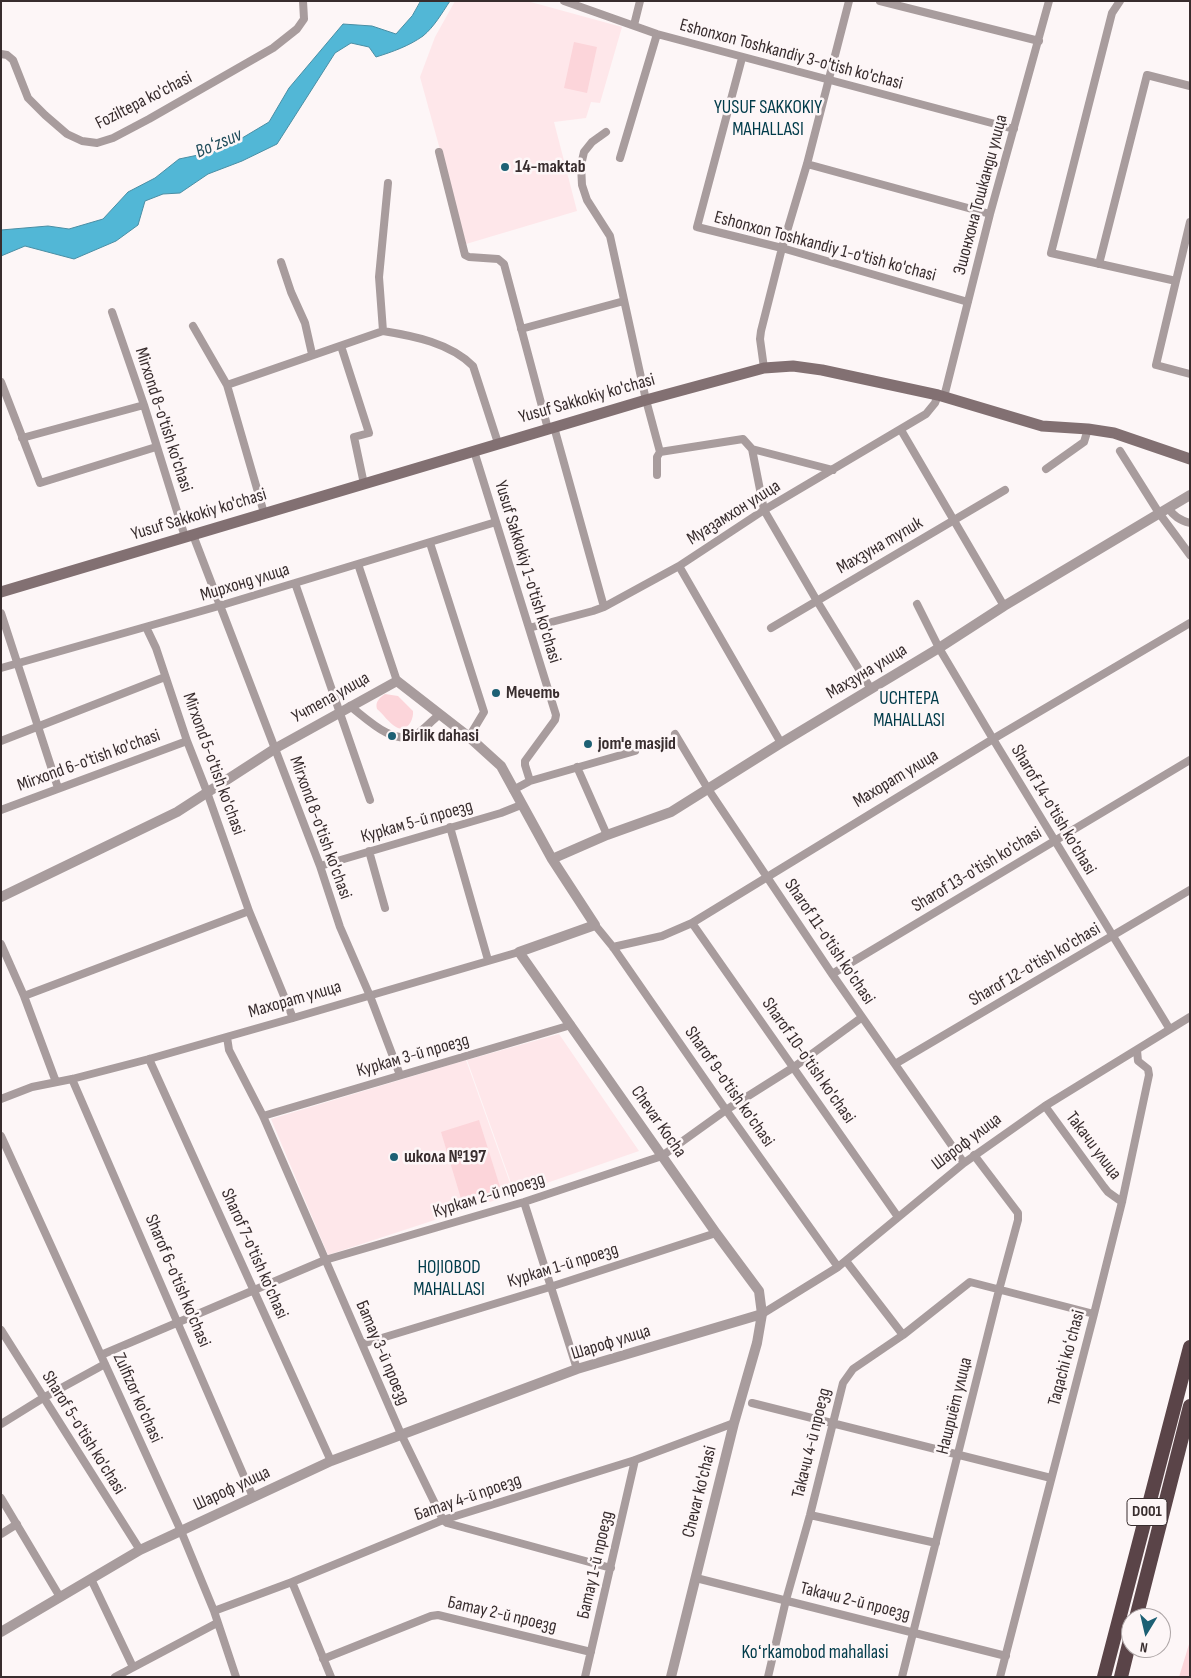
<!DOCTYPE html>
<html>
<head>
<meta charset="utf-8">
<style>
  body { margin:0 }
  #map { position:relative; width:1191px; height:1678px; overflow:hidden; background:#fdf6f7; font-family:"Sofia Sans Condensed",sans-serif }
  canvas { display:block }
  .frame { position:absolute; inset:0; border:2px solid #382d2e; pointer-events:none }
  .north { position:absolute; left:1121px; top:1608px; width:50px; height:50px; box-sizing:border-box; background:#fdf6f7; border:1px solid #aea6a7; border-radius:50%; rotate:189deg; font-size:14px; font-weight:700; line-height:20px; text-align:center; color:#382d2e }
  .north::after { content:''; display:block; margin:auto; width:18px; height:22px; background:#1d6074; clip-path:polygon(50% 0,100% 100%,50% 72%,0 100%) }
</style>
</head>
<body>
<div id="map">
<canvas width="1191" height="1678"></canvas>
<div class="frame"></div>
<div class="north">N</div>
</div>
<script>
const g = document.querySelector('canvas').getContext('2d');
g.lineJoin = 'round';
function fill(path, color) {
  g.fillStyle = color;
  g.fill(path, 'evenodd');
}
function strokePath(path, color, width, dash) {
  g.strokeStyle = color;
  g.lineWidth = width;
  g.lineCap = dash ? 'butt' : 'round';
  g.setLineDash(dash || []);
  g.stroke(path);
}
function label(font, color, halo, rows, align = 'center') {
  g.font = font + ' "Sofia Sans Condensed",sans-serif';
  g.lineWidth = 5;
  g.setLineDash([]);
  g.textBaseline = 'middle';
  g.strokeStyle = halo;
  g.fillStyle = color;
  for (const [text, x, y, turn = 0] of rows) {
    g.save();
    g.translate(x, y);
    g.rotate((+turn || 0) * Math.PI / 180);
    g.textAlign = isNaN(turn) ? turn : align;
    if (halo) g.strokeText(text, 0, 0);
    g.fillText(text, 0, 0);
    g.restore();
  }
}
fill(new Path2D(`
  M455 1H527L622 27 600 103 591 102 586 118 554 122 577 211 466 244 420 77 435 37Z
  M559 1034 639 1151 515 1194 467 1060Z
  M466 1060 514 1194 328 1255 271 1119Z`), '#fee7ea');
fill(new Path2D(`
  M574 42 597 47 587 93 564 88Z
  M385 694 398 696 413 711C414 720 407 733 396 727 389 723 383 714 377 709 375 702 379 698 385 694Z
  M479 1120 501 1190 462 1202 441 1132Z
  M1190 1641V1677H1179Z`), '#fcd5da');
const water = new Path2D(`
  M421 1H450C442 13 434 27 423 36 409 46 392 52 376 57L369 47 351 43 335 53 277 144 242 161 208 174 180 193 163 194 145 201 138 225 116 241 74 259 25 246 1 256V230L48 226 69 229 103 219 128 192 155 178 179 159 222 150 269 122 289 88 343 24 372 26 396 34 412 16Z`);
fill(water, '#52b7d6');
strokePath(water, '#4a8ea4', 1);
strokePath(new Path2D(`
  M564 1 657 34 1014 129
  M880 1 1039 41
  M1120 1 1112 13 1051 253 1176 281
  M634 25 640 1
  M1 54 7 55 13 60 28 98 45 115 67 134 82 141 97 143 113 138 149 119 273 48 297 29 304 19 303 1
  M742 58 697 227 782 248 968 302
  M606 132 592 142 584 152 581 165 582 185 587 200 610 236 646 400 660 452 657 457V475
  M439 152 465 255 469 257 498 259 504 264 548 429
  M620 158 657 34
  M807 164 990 214
  M1190 222 1156 365 1190 374
  M281 262 291 292 305 323 312 354
  M1099 264 1147 75 1190 86
  M112 312 144 405 185 537
  M193 326 227 385 264 513
  M521 329 624 301
  M383 331 379 277 388 183
  M341 346 369 433 354 437 364 484
  M764 368 760 339 761 331 782 248 807 164 849 1
  M1 382 40 483 156 447
  M227 385 383 331C414 336 450 343 473 366L498 443
  M944 397 990 214 1049 1
  M554 427 604 607
  M901 430 1004 606
  M22 438 144 405
  M752 449 764 510 817 601 871 689
  M474 451 556 715 555 720 525 761V765L530 781
  M1120 451 1159 513 1190 555
  M660 452 743 439 752 449 833 470
  M1046 469 1084 442 1088 429
  M1168 508C1174 516 1179 520 1190 523
  M193 535 320 866 340 927 370 996 400 1075
  M430 543 484 712 469 737
  M358 564 397 681
  M679 566 781 743
  M295 583 370 800
  M917 604 939 648 993 739 1169 1028
  M1 613 58 788
  M146 627 156 648 187 741 207 792 249 911 293 1018
  M529 628 593 611 604 607 679 566 764 510 926 414 935 403 938 395
  M771 628 1005 490
  M1 668 219 606 496 522
  M350 706C366 718 393 746 415 735 423 731 431 721 439 715
  M675 734 708 789 832 974 964 1163
  M1 741 165 677
  M577 767 607 835
  M513 790 530 781 635 751
  M1 810 187 741
  M450 827 488 960
  M369 851 385 908
  M320 866 501 813 521 805
  M692 923 898 1217
  M595 925 613 947 726 1110 838 1267
  M1 944 24 996 56 1082
  M613 947 662 936 692 923 993 739 1190 623
  M832 974 1190 760
  M24 996 249 911
  M227 1037 229 1050 263 1116 401 1434 443 1520 447 1523 611 1568
  M149 1059 331 1461
  M895 1064 1190 890
  M72 1079 253 1497
  M1 1099 32 1087 72 1079 149 1059 293 1018 519 952
  M1045 1106 1104 1187 1108 1192 1122 1202
  M263 1116 571 1025
  M1 1136 181 1531 214 1611 236 1677
  M524 1202 577 1369
  M846 1261 903 1335
  M762 1314 838 1267 964 1163 1045 1106 1190 1017
  M1 1330 140 1550
  M362 1344 550 1287 716 1233
  M101 1355 325 1260 524 1202 662 1156 726 1110 794 1067 861 1018
  M752 1403 1051 1478
  M1 1424 43 1398 105 1364
  M1 1498 60 1597
  M810 1515 936 1543
  M1 1534 17 1524
  M696 1578 1006 1656
  M91 1579 133 1667
  M292 1582 331 1677
  M214 1611 292 1582 443 1520 635 1460 734 1423
  M323 1659 431 1616 438 1615 591 1652
  M115 1677 217 1623
  M585 1677 635 1460
  M768 1677 786 1600 810 1515 843 1383 853 1369 903 1335 970 1282 1094 1314
  M902 1677 999 1290 1018 1220V1213L974 1155
  M1000 1677 1094 1314 1122 1202 1149 1075 1148 1069 1138 1061 1137 1050`), '#a89c9d', 8);
strokePath(new Path2D(`
  M552 859 607 835 671 812 781 743 939 648 1004 606 1190 495
  M1 897 177 812 276 748 397 681 469 737 501 766 552 859 595 925 519 952 716 1233 759 1291 762 1314 757 1343 734 1423 671 1677
  M1 1632 140 1550 331 1461 577 1369 762 1314`), '#a89c9d', 10);
strokePath(new Path2D(`
  M1 592 646 400 764 368 793 366 822 370 938 395 1042 426 1088 429 1114 433 1190 459`), '#827072', 11);
strokePath(new Path2D(`
  M1136 1618 1190 1406
  M1104 1677 1190 1347
  M1121 1677 1131 1636`), '#5a4448', 14);
for (const [x, y, r, color] of [
  [505,167,5,"#1d6074"],
  [496,693,5,"#1d6074"],
  [392,736,5,"#1d6074"],
  [588,744,5,"#1d6074"],
  [394,1157,5,"#1d6074"]
]) {
  const dot = new Path2D();
  dot.arc(x, y, r, 0, 2 * Math.PI);
  g.fillStyle = color;
  g.fill(dot);
  strokePath(dot, '#fdf6f7', 2);
}
for (const [x, y, w] of [
  [1147,1512,40]
]) {
  const box = new Path2D();
  box.roundRect(x - w / 2, y - 13.5, w, 27, 4);
  g.fillStyle = '#fdf6f7';
  g.fill(box);
  strokePath(box, '#382d2e', 1);
}
label('bold 16px', '#382d2e', null, [
  ["D001",1147,1512]
]);
label('18px', '#382d2e', '#fdf6f7', [
  ["Eshonxon Toshkandiy 3-o'tish ko'chasi",791,55,15],
  ["Foziltepa ko'chasi",144,101,-27],
  ["Эшонхона Тошканди улица",981,195,-75],
  ["Eshonxon Toshkandiy 1-o'tish ko'chasi",825,247,15],
  ["Yusuf Sakkokiy ko'chasi",587,399,-16],
  ["Mirxond 8-o'tish ko'chasi",163,420,72],
  ["Муазамхон улица",734,513,-32],
  ["Yusuf Sakkokiy ko'chasi",199,515,-17],
  ["Махзуна тупик",880,546,-30],
  ["Yusuf Sakkokiy 1-o'tish ko'chasi",527,572,73],
  ["Мирхонд улица",245,583,-17],
  ["Махзуна улица",867,672,-31],
  ["Учтепа улица",331,698,-29],
  ["Mirxond 6-o'tish ko'chasi",89,761,-20],
  ["Mirxond 5-o'tish ko'chasi",213,764,70],
  ["Махорат улица",896,779,-31],
  ["Sharof 14-o'tish ko'chasi",1053,810,59],
  ["Куркам 5-й проезд",417,822,-16],
  ["Mirxond 8-o'tish ko'chasi",320,828,70],
  ["Sharof 13-o'tish ko'chasi",977,870,-31],
  ["Sharof 11-o'tish ko'chasi",829,942,56],
  ["Sharof 12-o'tish ko'chasi",1035,965,-30],
  ["Махорат улица",295,1000,-16],
  ["Куркам 3-й проезд",413,1056,-16],
  ["Sharof 10-o'tish ko'chasi",808,1061,55],
  ["Sharof 9-o'tish ko'chasi",729,1087,55],
  ["Chevar Kocha",658,1122,55],
  ["Шароф улица",967,1142,-37],
  ["Такачи улица",1093,1146,53],
  ["Куркам 2-й проезд",489,1196,-17],
  ["Sharof 7-o'tish ko'chasi",254,1254,66],
  ["Куркам 1-й проезд",563,1266,-17],
  ["Sharof 6-o'tish ko'chasi",177,1281,67],
  ["Шароф улица",611,1343,-17],
  ["Батау 3-й проезд",382,1353,67],
  ["Taqachi koʻchasi",1067,1358,-75],
  ["Zulfizor ko'chasi",137,1398,66],
  ["Нашриёт улица",955,1406,-76],
  ["Sharof 5-o'tish ko'chasi",83,1433,58],
  ["Такачи 4-й проезд",812,1443,-76],
  ["Шароф улица",232,1489,-25],
  ["Chevar ko'chasi",700,1492,-76],
  ["Батау 4-й проезд",468,1498,-19],
  ["Батау 1-й проезд",596,1565,-77],
  ["Такачи 2-й проезд",855,1602,14],
  ["Батау 2-й проезд",502,1615,13]
]);
label('bold 18px', '#382d2e', '#fdf6f7', [
  ["14-maktab",515,167],
  ["Мечеть",506,693],
  ["Birlik dahasi",402,736],
  ["jom'e masjid",598,744],
  ["школа №197",404,1157]
], 'left');
label('19px', '#003b4a', '#fdf6f7', [
  ["YUSUF SAKKOKIY",768,108],
  ["MAHALLASI",768,130],
  ["UCHTEPA",909,699],
  ["MAHALLASI",909,721],
  ["HOJIOBOD",449,1268],
  ["MAHALLASI",449,1290],
  ["Koʻrkamobod mahallasi",815,1653]
]);
label('italic 19px', '#234f5d', '#fdf6f7', [
  ["Boʻzsuv",219,144,-23]
]);
</script>
</body>
</html>
